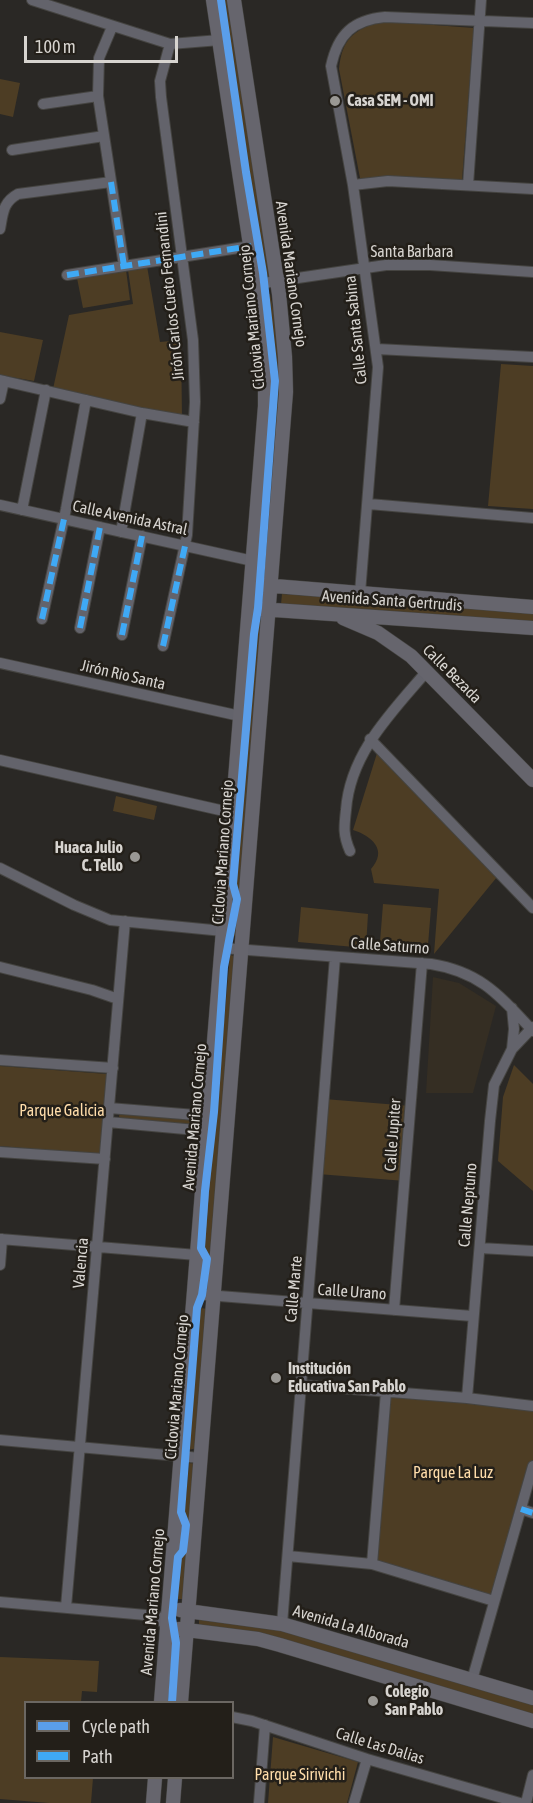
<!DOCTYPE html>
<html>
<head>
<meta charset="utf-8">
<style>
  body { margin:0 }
  #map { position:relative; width:533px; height:1803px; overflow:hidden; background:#2a2825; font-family:"Asap Condensed",sans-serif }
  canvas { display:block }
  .legend { position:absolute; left:24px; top:1701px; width:210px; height:78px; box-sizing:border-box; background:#231f19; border:2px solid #6b6762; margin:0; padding:8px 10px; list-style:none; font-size:18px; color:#d7d4d0 }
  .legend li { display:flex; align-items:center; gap:12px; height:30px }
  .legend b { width:30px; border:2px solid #6b6762 }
  .scale { position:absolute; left:24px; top:36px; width:154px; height:27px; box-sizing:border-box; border:3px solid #d7d4d0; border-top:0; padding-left:8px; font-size:18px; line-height:21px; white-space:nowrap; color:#d7d4d0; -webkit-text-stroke:4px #231f19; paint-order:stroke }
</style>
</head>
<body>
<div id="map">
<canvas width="533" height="1803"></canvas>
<ul class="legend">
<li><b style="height:8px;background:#5a9eea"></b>Cycle path</li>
<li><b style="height:8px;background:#3fa9f5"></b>Path</li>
</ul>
<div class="scale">100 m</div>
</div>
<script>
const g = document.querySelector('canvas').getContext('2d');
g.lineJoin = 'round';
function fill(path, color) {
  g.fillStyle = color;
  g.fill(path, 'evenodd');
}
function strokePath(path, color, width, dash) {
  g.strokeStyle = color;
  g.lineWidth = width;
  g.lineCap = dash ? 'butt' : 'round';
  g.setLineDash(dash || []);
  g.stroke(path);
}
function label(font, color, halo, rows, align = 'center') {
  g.font = font + ' "Asap Condensed",sans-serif';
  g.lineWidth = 5;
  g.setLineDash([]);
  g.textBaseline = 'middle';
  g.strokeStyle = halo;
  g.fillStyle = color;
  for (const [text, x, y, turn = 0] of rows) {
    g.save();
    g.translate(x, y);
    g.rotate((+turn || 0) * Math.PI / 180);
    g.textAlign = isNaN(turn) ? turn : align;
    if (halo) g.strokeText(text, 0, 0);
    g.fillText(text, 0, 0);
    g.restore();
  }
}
fill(new Path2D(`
  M433 977 459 983 496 1006 473 1093H426Z`), '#352e23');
fill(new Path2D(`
  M219 0H229L271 276 266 279 263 264 258 258Z
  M380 21 474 28 462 180 360 178 339 69C342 39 353 31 380 21Z
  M0 79 20 83 13 117 0 114Z
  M147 266 160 342 181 340 182 418 53 389 69 315 133 304 128 270Z
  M126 270 130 300 83 308 77 278Z
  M264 294H270L283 357 270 579 264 580 265 561 263 553 274 387 273 361Z
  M0 332 43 340 34 381 0 375Z
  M501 364 533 366V509L488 506Z
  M282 594 533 610V623L281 604Z
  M259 622H264L243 937 232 936 257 624Z
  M378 750 497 877 434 954 439 889 374 883 371 869C388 850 372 836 353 830Z
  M116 796 157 806 154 820 113 811Z
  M383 904 431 908 428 945 380 942Z
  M301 907 368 914 366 948 298 942Z
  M230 955 235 956 215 1278 203 1277 204 1245Z
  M514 1065 533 1084V1191L498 1161 503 1097Z
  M0 1066 107 1074 100 1155 0 1146Z
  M324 1099 411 1106 405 1181 318 1174Z
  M120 1110 201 1118 200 1124 196 1125 123 1120 119 1117Z
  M199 1308 210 1309 199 1448 187 1450Z
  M386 1392 533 1406V1466L494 1601 372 1564Z
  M189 1463 199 1464 188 1599H177Z
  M199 1618 280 1630 533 1704V1717L199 1630Z
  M173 1648 184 1649 179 1702H168Z
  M0 1657 99 1661 97 1692 82 1691 81 1702H26V1778H93L91 1803H49L0 1799Z
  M273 1737 358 1762 347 1803H268Z`), '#4d3d24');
const street = new Path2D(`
  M32 0 170 44 220 40
  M112 27 99 58 98 96 124 266
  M43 104 98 96
  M12 150 104 136
  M353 185 388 181 533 189
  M468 185 481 0
  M0 229C3 213 3 202 18 194L111 182
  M67 275 251 246
  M257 284 386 265H430L533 272
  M377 349 533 357
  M0 380 142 413 194 422
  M0 399 4 381
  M369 504 533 518
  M0 505 253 561
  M22 510 46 390
  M121 532 142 413
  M360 593 378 367 353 185 331 66C338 34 353 20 385 17L533 23
  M42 619 66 509 86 400
  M80 628 100 527
  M122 635 142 536
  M163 646 187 535 195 402 193 340 161 97 160 81 170 44
  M0 663 240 716
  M370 739 533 908
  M0 760 233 813
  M350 851C343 835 344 827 346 810 350 753 392 712 427 671
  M0 868 74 905 110 920 223 931
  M222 948 431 964C481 972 500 996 533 1031
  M0 967 92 990 118 999
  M512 1049 514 1029 512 1008
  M0 1060 113 1068
  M109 1108 208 1116
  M108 1122 207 1131
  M0 1152 105 1159
  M0 1239 197 1255
  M480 1248 533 1251
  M0 1265 2 1239
  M194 1294 472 1316
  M394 1310 422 963
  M301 1385 467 1398 533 1406
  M467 1398 490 1121 494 1085 512 1049 533 1027
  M0 1440 201 1458
  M521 1509 533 1513
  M288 1556 372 1564 494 1601
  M372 1564 386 1392
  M0 1602 157 1616 167 1627
  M66 1607 125 921
  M282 1624 335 957
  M472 1680 533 1466
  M232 1717 252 1721 367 1759 520 1803
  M259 1803 265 1725
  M354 1803 367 1759
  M526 1803 533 1775`);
const secondary = new Path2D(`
  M262 585 533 607
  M260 609 533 628
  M343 618 378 633 411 656 533 780
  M180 1610 282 1624 533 1698
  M179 1629 258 1639 280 1645 533 1721
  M161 1702 265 406V362L260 311 213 0
  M181 1702 286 392 285 357 279 294 234 0
  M153 1803 155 1778
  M173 1803 175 1778`);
strokePath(street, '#454441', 12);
strokePath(secondary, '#454441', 15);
strokePath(street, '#63636b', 10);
strokePath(secondary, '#66656d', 14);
strokePath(new Path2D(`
  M111 182 124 266
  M67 275 251 246
  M42 619 64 519
  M80 628 100 527
  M122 635 142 536
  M163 646 185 546
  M521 1509 533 1513`), '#3fa9f5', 6, [12, 6]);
strokePath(new Path2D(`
  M172 1702 176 1643 172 1618 178 1557 183 1551 186 1525 181 1512 197 1308 202 1295 207 1259 201 1248 205 1191 214 1112 224 967 237 899 233 884 254 634 258 608 275 381 263 273 246 172 221 0`), '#5a9eea', 8);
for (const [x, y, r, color] of [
  [335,101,6,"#9a9894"],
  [135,857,6,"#9a9894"],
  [276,1378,6,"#9a9894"],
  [373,1701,6,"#9a9894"]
]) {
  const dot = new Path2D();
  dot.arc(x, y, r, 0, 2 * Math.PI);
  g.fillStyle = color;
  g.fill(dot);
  strokePath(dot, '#231f19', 2);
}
label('bold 16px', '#d7d4d0', '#231f19', [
  ["Casa SEM - OMI",347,101],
  ["Huaca Julio",123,848,"right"],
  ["C. Tello",123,866,"right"],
  ["Institución",288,1369],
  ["Educativa San Pablo",288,1387],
  ["Colegio",385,1692],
  ["San Pablo",385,1710]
], 'left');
label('16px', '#d7d4d0', '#231f19', [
  ["Santa Barbara",412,252],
  ["Avenida Mariano Cornejo",291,274,82],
  ["Jirón Carlos Cueto Fernandini",170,296,-96],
  ["Ciclovia Mariano Cornejo",252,317,-96],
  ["Calle Santa Sabina",356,330,-96],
  ["Calle Avenida Astral",130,518,12],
  ["Avenida Santa Gertrudis",392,601,4],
  ["Calle Bezada",452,674,45],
  ["Jirón Rio Santa",123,675,13],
  ["Ciclovia Mariano Cornejo",223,852,-86],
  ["Calle Saturno",390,946,4],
  ["Avenida Mariano Cornejo",195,1117,-85],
  ["Calle Jupiter",393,1135,-86],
  ["Calle Neptuno",468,1205,-85],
  ["Valencia",81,1263,-85],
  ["Calle Marte",294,1289,-85],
  ["Calle Urano",352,1292,4],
  ["Ciclovia Mariano Cornejo",177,1387,-85],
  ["Avenida Mariano Cornejo",153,1602,-85],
  ["Avenida La Alborada",351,1627,16],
  ["Calle Las Dalias",380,1746,17]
]);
label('16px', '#fda', '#231f19', [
  ["Parque Galicia",62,1111],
  ["Parque La Luz",453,1473],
  ["Parque Sirivichi",300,1775]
]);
</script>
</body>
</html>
